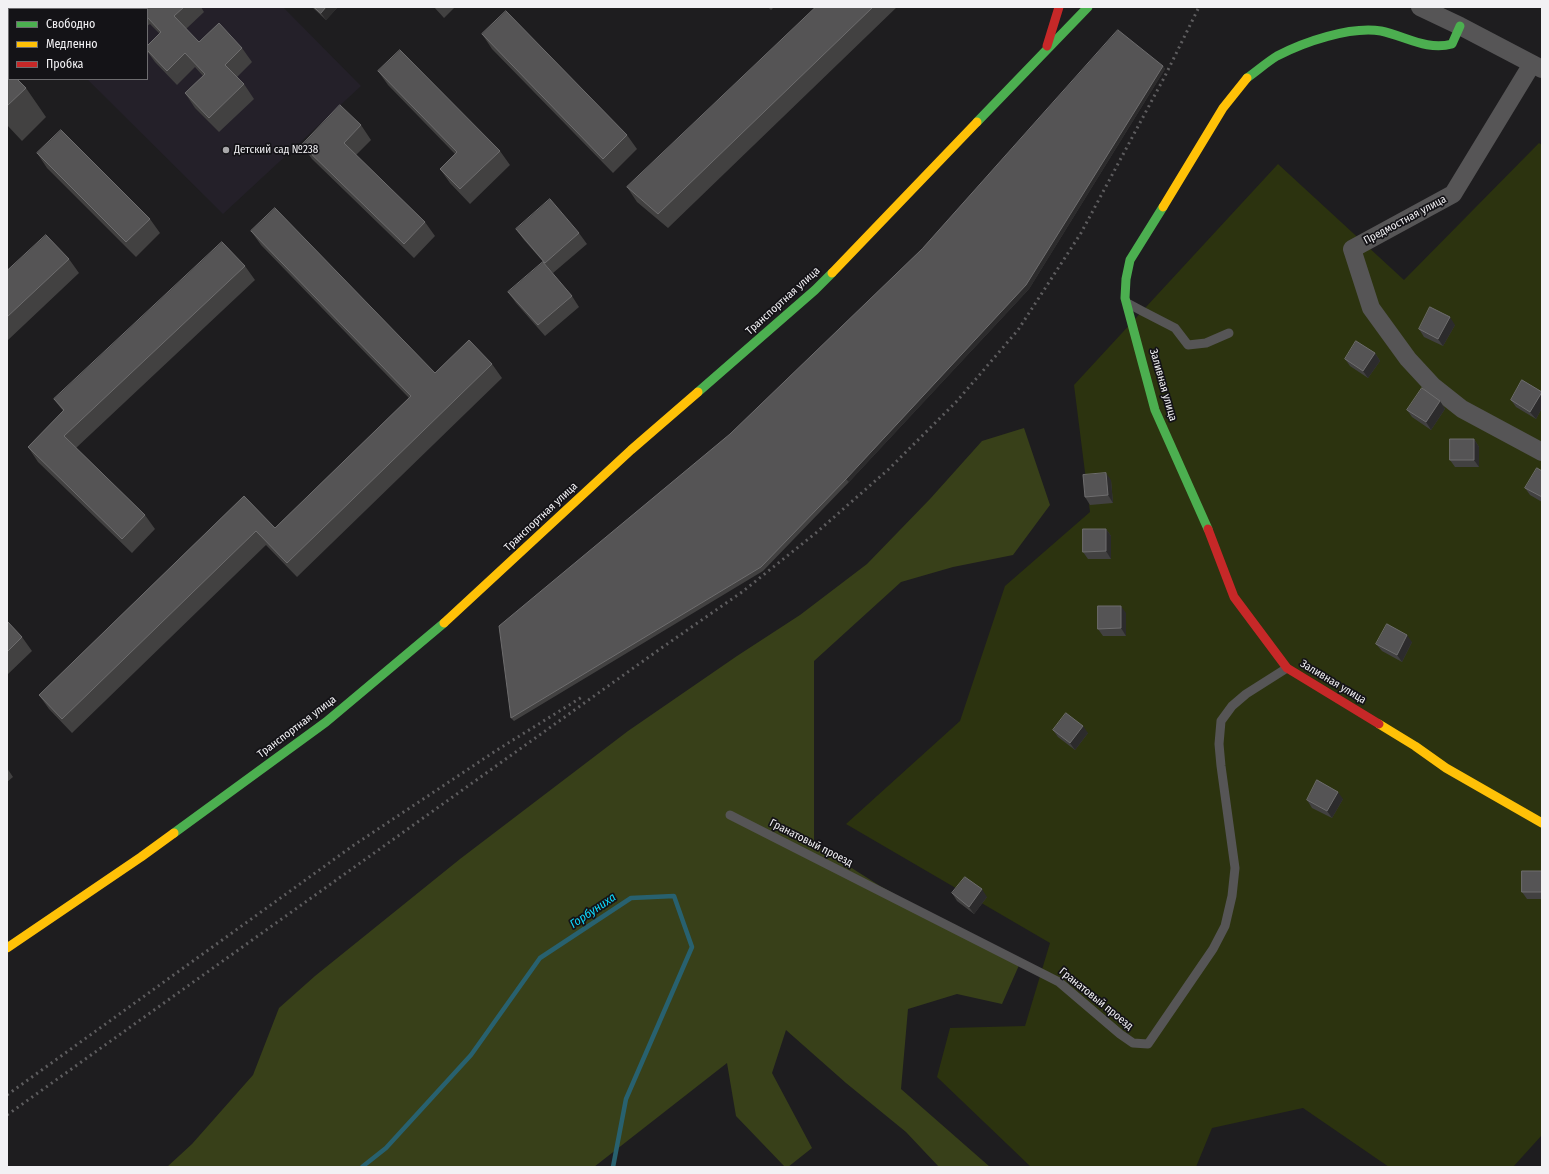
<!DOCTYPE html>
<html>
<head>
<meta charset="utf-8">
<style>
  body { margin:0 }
  #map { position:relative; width:1549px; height:1174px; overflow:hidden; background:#1e1d1f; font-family:"Fira Sans Condensed",sans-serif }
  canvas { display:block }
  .frame { position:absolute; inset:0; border:8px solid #f2f1f4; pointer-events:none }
  .legend { position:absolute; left:8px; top:8px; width:140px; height:72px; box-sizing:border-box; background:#141317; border:1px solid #6d6c6f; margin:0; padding:5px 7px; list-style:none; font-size:12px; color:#f2f1f4 }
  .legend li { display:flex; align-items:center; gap:8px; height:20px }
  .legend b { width:20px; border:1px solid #6d6c6f }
</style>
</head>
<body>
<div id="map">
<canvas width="1549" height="1174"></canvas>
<div class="frame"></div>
<ul class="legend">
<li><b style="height:5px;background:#4caf50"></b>Свободно</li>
<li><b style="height:5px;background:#ffc107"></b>Медленно</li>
<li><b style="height:5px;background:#c62828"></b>Пробка</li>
</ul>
</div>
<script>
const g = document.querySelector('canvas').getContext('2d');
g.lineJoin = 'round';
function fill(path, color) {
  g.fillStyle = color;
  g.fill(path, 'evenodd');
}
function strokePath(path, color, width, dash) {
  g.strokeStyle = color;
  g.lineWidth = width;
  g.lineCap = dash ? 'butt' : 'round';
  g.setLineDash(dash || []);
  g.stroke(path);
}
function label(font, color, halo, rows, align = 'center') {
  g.font = font + ' "Fira Sans Condensed",sans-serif';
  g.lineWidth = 3.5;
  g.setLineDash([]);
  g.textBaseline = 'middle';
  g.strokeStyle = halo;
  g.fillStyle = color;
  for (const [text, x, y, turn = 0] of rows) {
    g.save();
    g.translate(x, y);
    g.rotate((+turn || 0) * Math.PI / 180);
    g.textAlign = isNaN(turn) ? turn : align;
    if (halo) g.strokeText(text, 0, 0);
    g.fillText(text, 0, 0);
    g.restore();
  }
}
fill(new Path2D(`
  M100 7H283L361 86 223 214 87 79H147V9H98Z`), '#242029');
fill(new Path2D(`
  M1539 143 1542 145V1135L1513 1167H1389L1303 1108 1212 1128 1196 1167H1031L937 1077 950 1028 1025 1026 1050 943 846 824 960 721 1005 586 1090 512 1074 385 1278 164 1404 280Z`), '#2c330f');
fill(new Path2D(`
  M1024 428 1050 505 1013 555 953 567 901 582 814 661V844L880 886 1020 963 1002 1004 957 994 908 1009 901 1089 990 1167H939L906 1132 846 1083 786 1030 772 1073 812 1148 788 1167H785L736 1116 727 1063 594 1167H167L192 1144 253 1075 279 1008 315 976 460 859 628 731 737 656 800 615 867 564 930 499 982 441Z`), '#384019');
strokePath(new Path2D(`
  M362 1167 386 1148 471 1055 540 958 631 898 674 896 692 947 626 1099 613 1167`), '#28616f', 4.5);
strokePath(new Path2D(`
  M1129 304 1142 311 1175 328 1188 345 1206 343 1229 333
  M730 815 1059 982 1120 1034 1133 1043 1148 1044 1213 949 1225 926 1232 896 1235 868 1221 766 1219 744 1221 721 1232 706 1246 694 1287 668`), '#565556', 9);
strokePath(new Path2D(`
  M1420 7 1460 26 1542 69
  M1532 64 1453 194 1352 249 1371 308 1408 359 1433 386 1462 409 1542 452`), '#565556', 18);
strokePath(new Path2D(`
  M1247 78C1257 71 1267 62 1277 56 1304 42 1350 26 1381 31 1405 36 1427 51 1452 44L1460 26
  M977 122 1088 7
  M1163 207 1130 260 1126 279 1125 298 1155 410 1208 529
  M698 392 815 290 832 273
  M174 833 326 722 444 623`), '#4caf50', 9);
strokePath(new Path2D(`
  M1163 207 1223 108 1247 78
  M832 273 977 122
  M444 623 631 450 698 392
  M1379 724 1415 746 1446 768 1542 823
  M7 948 141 857 174 833`), '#ffc107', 9);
strokePath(new Path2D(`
  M1047 46 1059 7
  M1208 529 1234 597 1287 668 1379 724`), '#c62828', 9);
strokePath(new Path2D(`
  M7 1095 354 845 497 750 582 697
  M7 1115 660 649 742 592 817 532 890 468 957 401 1018 330 1081 233 1165 76 1199 7`), '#5e5d5f', 3, [2, 4]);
fill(new Path2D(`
  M103 7H201L204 12 186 29 199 42 242 48 252 62 237 77 244 84 254 99 219 132 195 108 185 93 203 76 195 67 177 85 155 62 147 51V46L160 34 150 24 147 26V9H105Z
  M312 7H338L326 20Z
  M434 7H455L444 18Z
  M768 7H774L771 10Z
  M816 7H897L668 228 637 202 627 187Z
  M482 34 627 135 637 149 613 173 492 49Z
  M1163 66 1165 69 1029 289 849 482 763 571 514 721 511 718 730 434Z
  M7 68 26 88 46 117 22 141 7 125Z
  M378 71 500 151 510 165 470 204 450 183 440 169 455 154 388 85Z
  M361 125 371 140 356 155 425 222 435 236 414 258 312 159 302 145Z
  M37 153 150 219 160 233 136 257 47 168Z
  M516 229 579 233 587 244 553 273 524 240Z
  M251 231 435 373 492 364 502 378 297 577 266 545 72 733 49 709 39 695 244 496 275 528 409 398 261 245Z
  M69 259 79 273 7 341V271Z
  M245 266 255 280 76 448 145 515 155 529 132 553 38 462 28 447 63 411 54 399Z
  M508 292 572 296 579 307 545 336 516 303Z
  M1455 325 1443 346 1424 337 1419 329Z
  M1375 353 1380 361 1368 378 1350 366 1345 359Z
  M1522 380 1542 392V408L1536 419 1516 407 1511 400Z
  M1440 401 1445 409 1431 430 1412 417 1407 410Z
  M1474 439 1479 447V467H1455L1450 460Z
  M1542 471V502L1530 495 1525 488Z
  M1111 480 1113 503 1090 505 1085 497Z
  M1106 529 1111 536V559H1088L1083 552Z
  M1126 613V636H1103L1098 629Z
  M7 621 22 637 32 651 7 675Z
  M1412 642 1402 662 1382 651 1376 644Z
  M1053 730 1088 733 1075 750 1058 737Z
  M7 768 13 777 7 782Z
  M1343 799 1332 818 1312 808 1307 800Z
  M1542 871V899H1527L1522 892Z
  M952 893 987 897 974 914 957 901Z`), '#424141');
fill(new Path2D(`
  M326 7H338L326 20 321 13Z
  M1163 66 1165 69 1029 289 849 482 846 479Z
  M1450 317 1455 325 1443 346 1438 339Z
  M1375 353 1380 361 1368 378 1363 371Z
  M1542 392V408L1536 419 1530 412Z
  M1440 401 1445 409 1431 430 1426 422Z
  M1474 439 1479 447V467L1474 460Z
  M1106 473 1111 480 1113 503 1108 495Z
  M1106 529 1111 536V559L1106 551Z
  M1121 606 1126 613V636L1121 628Z
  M1407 635 1412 642 1402 662 1397 655Z
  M1083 726 1088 733 1075 750 1070 743Z
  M1338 792 1343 799 1332 818 1327 811Z
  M982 889 987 897 974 914 969 907Z`), '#2c2b2c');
const building = new Path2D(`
  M104 7H184L174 16 199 42 219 23 242 48 225 65 244 84 209 118 185 93 205 74 185 53 167 71 147 50V46L161 32 147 17V9H106Z
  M314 7H326L321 13Z
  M816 7H873L658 214 627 187Z
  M506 11 627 135 603 159 482 34Z
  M1118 30 1163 66 1026 285 846 479 761 567 511 718 499 626 730 434 922 249Z
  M400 50 500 151 460 189 440 169 457 152 378 71Z
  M7 68 9 70V79H17L26 88 7 106Z
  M340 105 361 125 344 143 425 222 404 244 302 145Z
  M61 130 150 219 126 242 37 153Z
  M550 199 579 233 545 263 516 229Z
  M275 208 435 373 469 340 492 364 287 563 256 531 62 719 39 695 244 496 275 528 411 396 251 231Z
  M46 235 69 259 7 317V271Z
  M222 242 245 266 64 436 145 515 122 539 28 447 64 410 54 399Z
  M543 262 572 296 538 325 508 292Z
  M1430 307 1450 317 1438 339 1419 329Z
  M1356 341 1375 353 1363 371 1345 359Z
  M1522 380 1542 392 1530 412 1511 400Z
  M1422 388 1440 401 1426 422 1407 410Z
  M1450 439H1474V460H1450Z
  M1537 468 1542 471V497L1525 488Z
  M1106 473 1108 495 1085 497 1083 475Z
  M1083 529H1106V551L1083 552Z
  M1098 606H1121V628L1098 629Z
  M7 621 22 637 7 652Z
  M1387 624 1407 635 1397 655 1376 644Z
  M1066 713 1083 726 1070 743 1053 730Z
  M1317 780 1338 792 1327 811 1307 800Z
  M1522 871H1542V892H1522Z
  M965 877 982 889 969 907 952 893Z`);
fill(building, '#555455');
strokePath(building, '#6e6d6e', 1);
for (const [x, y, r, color] of [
  [226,150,4,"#a8a7a9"]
]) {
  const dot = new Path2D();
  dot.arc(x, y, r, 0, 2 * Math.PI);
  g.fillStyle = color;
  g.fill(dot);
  strokePath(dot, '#141317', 1.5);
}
label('11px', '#f2f1f4', '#141317', [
  ["Детский сад №238",234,150]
], 'left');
label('11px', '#f2f1f4', '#141317', [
  ["Предмостная улица",1405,220,-28],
  ["Транспортная улица",783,301,-42],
  ["Заливная улица",1163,385,74],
  ["Транспортная улица",541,517,-43],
  ["Заливная улица",1333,682,31],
  ["Транспортная улица",297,727,-37],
  ["Гранатовый проезд",811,843,27],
  ["Гранатовый проезд",1096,999,39]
]);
label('italic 12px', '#0fdafd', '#141317', [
  ["Горбуниха",593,911,-34]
]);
</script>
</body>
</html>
